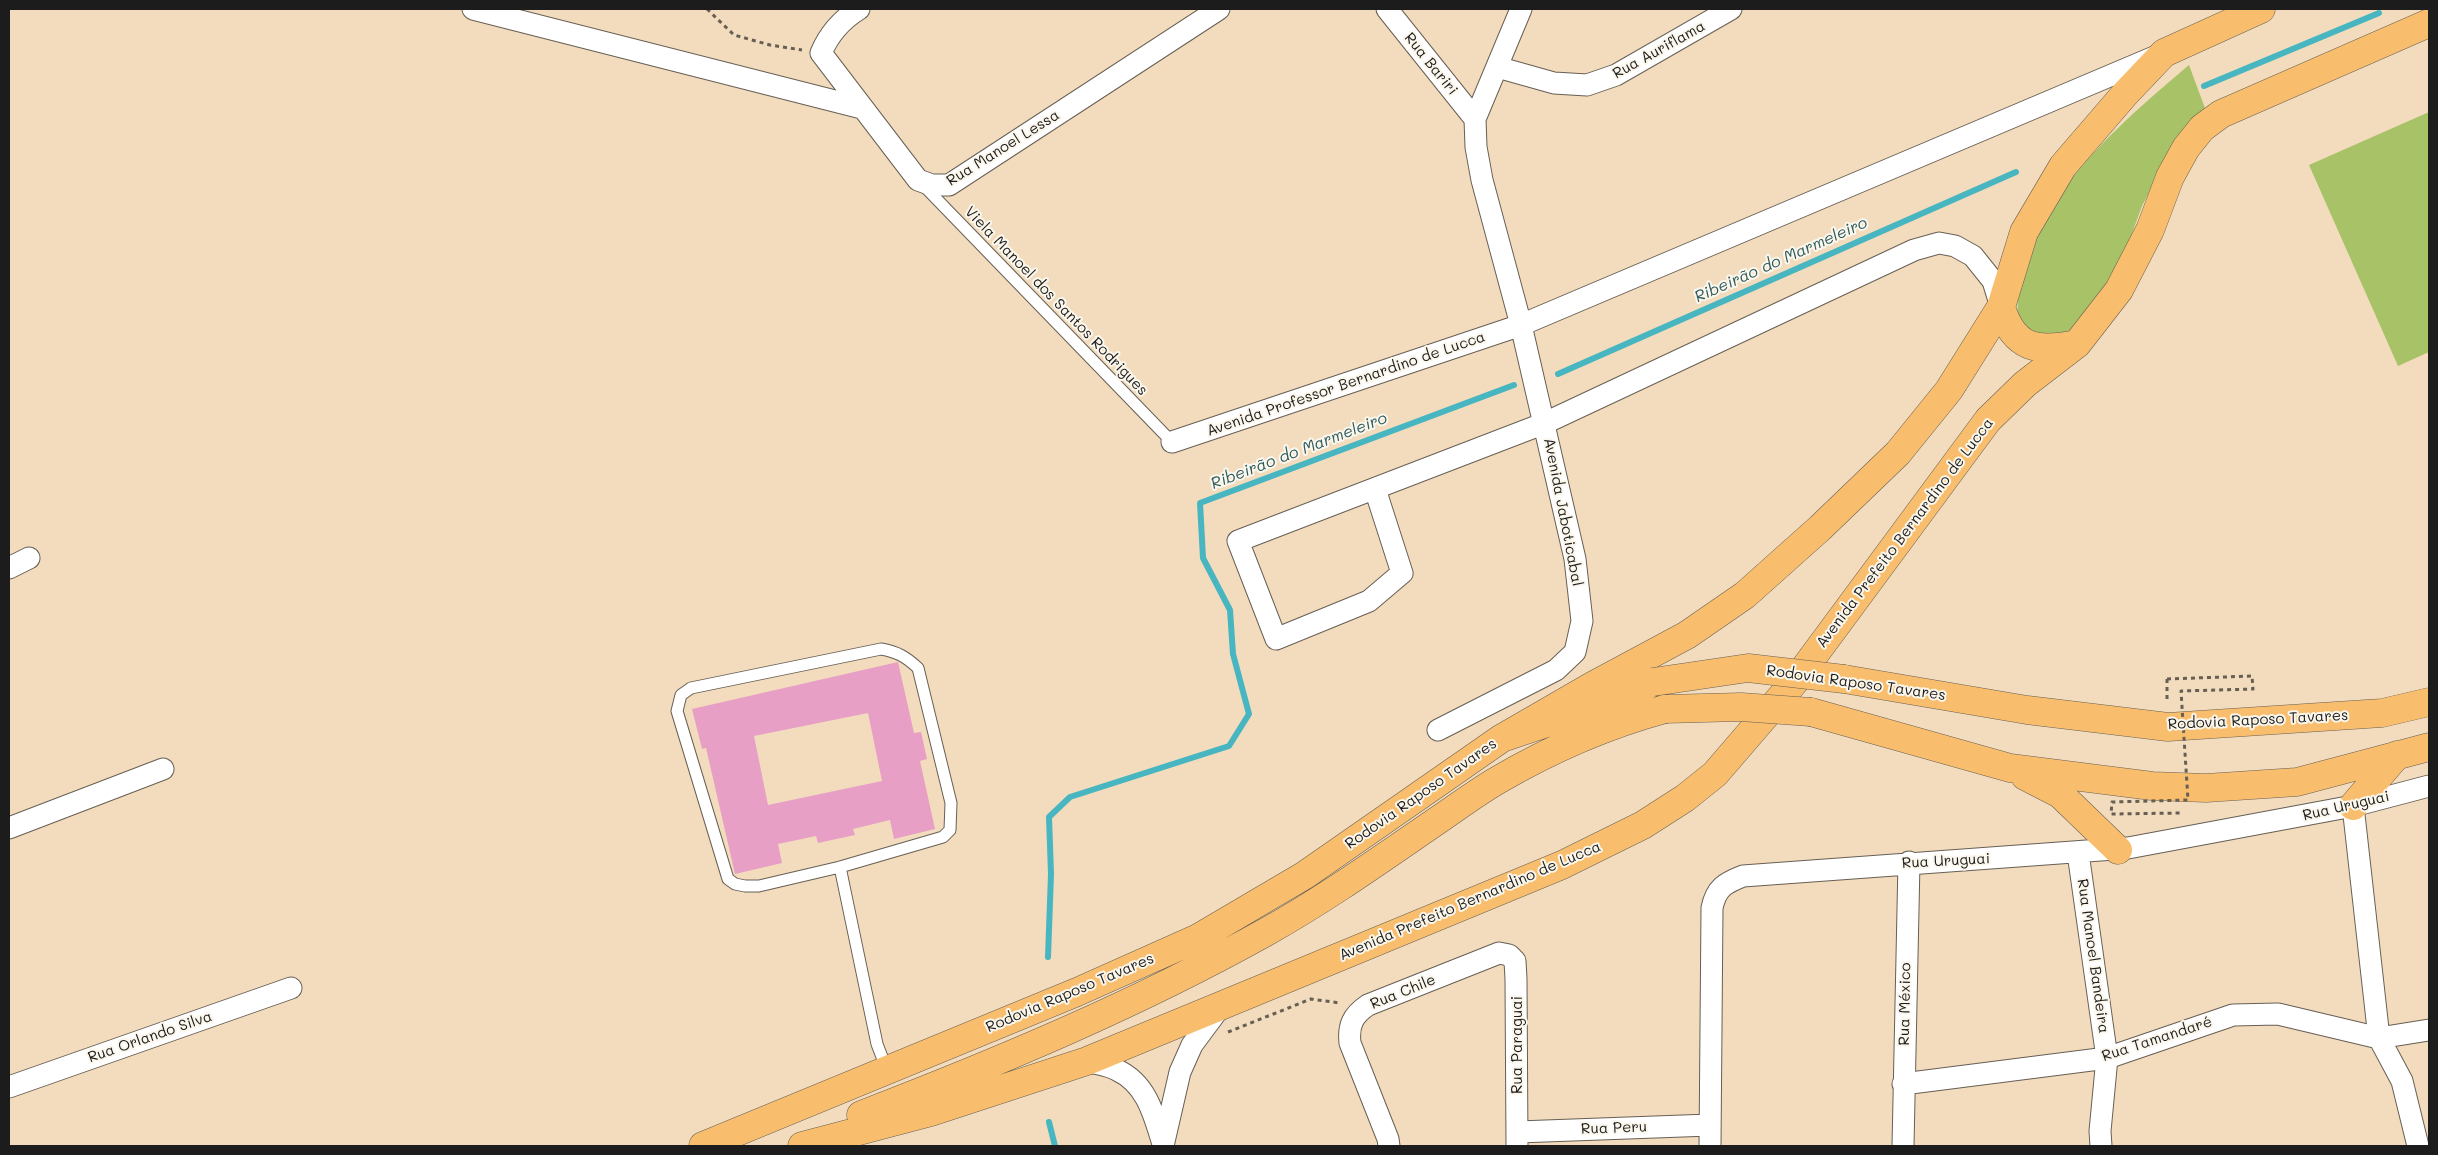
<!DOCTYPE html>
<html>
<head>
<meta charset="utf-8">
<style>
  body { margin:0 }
  #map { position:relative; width:2438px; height:1155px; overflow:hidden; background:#f2dcbd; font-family:Mali,sans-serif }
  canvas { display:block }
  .frame { position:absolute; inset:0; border:10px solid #1c1c1c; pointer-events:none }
</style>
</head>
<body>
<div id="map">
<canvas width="2438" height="1155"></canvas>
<div class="frame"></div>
</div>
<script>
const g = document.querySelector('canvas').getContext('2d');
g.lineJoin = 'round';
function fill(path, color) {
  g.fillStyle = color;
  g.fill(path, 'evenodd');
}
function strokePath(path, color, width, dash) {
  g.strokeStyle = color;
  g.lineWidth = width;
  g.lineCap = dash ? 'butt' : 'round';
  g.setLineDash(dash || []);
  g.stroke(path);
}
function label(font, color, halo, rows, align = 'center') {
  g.font = font + ' Mali,sans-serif';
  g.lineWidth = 4;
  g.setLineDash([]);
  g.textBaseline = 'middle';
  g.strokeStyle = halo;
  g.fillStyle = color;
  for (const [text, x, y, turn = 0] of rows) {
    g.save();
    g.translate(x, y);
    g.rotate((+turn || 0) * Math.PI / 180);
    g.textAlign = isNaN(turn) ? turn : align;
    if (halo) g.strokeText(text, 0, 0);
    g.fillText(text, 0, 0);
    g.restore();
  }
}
fill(new Path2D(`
  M2189 65 2209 119 2169 154 2142 206 2115 280 2063 341 2019 335C2004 221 2111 131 2189 65Z
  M2429 112V352L2398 366 2309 165Z`), '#a8c268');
strokePath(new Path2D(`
  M2204 86 2379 13
  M1558 374 2016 172
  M1048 957 1051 874 1049 817 1070 797 1229 746 1249 714 1233 654 1230 610 1203 558 1200 503 1514 385
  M1049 1122 1055 1146`), '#47b6c0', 6);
fill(new Path2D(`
  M898 662 914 733 921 732 927 759 920 761 935 829 894 839 890 820 853 829 855 835 818 843 816 836 778 844 782 863 735 874 706 748 702 749 692 709ZM868 713 882 781 768 805 754 736Z`), '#e79fc5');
const lane = new Path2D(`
  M923 185 1172 442
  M881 649C898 652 906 657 918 668L951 803 950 830 943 837 840 867 759 886H745L735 884 728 879 677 711 681 695 691 688Z
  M840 867 877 1044 887 1070`);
const street = new Path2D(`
  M473 9 862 108
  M859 9C841 20 829 34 821 53L918 180 932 185H949L1219 9
  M1387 9 1475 119
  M1497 67 1554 83 1587 85 1616 75 1731 9
  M1172 442 1521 325 2159 55
  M1375 489 1402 573 1369 601 1276 639 1238 541 1545 423 1914 250 1939 243 1955 246 1973 256 1993 281 2001 307
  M9 568 29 558
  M1438 730 1556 670 1575 652 1582 621 1575 559 1521 325 1482 180 1476 147 1475 119 1521 9
  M2353 806 2379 1038 2402 1081 2418 1146
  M9 828 163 769
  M2078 853 2107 1058 2100 1131 2101 1146
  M1087 1061C1096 1064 1108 1065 1117 1070 1147 1084 1154 1115 1163 1144
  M1903 1084 2107 1058 2233 1015 2278 1014 2379 1038 2429 1030
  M9 1087 291 988
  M1518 1132 1710 1125
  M1163 1146 1180 1072 1192 1045 1221 1006
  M1389 1146 1388 1139 1350 1043C1348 1025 1353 1015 1368 1005L1499 953 1509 955 1515 961 1516 979 1517 1146
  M1710 1146 1712 908C1716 888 1725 883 1743 876L2128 848 2353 806 2429 786
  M1903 1146 1909 862`);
const highway = new Path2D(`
  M2001 307C2014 350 2038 352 2077 344
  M1844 679 2027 710 2168 727 2382 713 2429 702
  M1811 712 2010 768 2152 786 2206 788 2297 782 2429 747
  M1502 738 1592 686 1687 635 1745 595 1820 528 1898 453 1949 390 2001 307 2024 232 2063 166 2125 94 2164 53 2261 9
  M2025 776 2060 794 2118 850
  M2353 806 2397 755
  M861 1115C999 1062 1137 1004 1266 932 1327 898 1384 857 1441 818 1460 805 1479 791 1498 780 1551 749 1606 725 1665 709
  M703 1146 1077 992 1198 938 1305 875 1502 738 1624 697 1653 682
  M802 1146 931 1112 1087 1061 1562 865 1643 825 1685 798 1715 774 1795 681 1988 420 2025 384 2077 344 2119 290 2150 230 2170 177 2186 148 2202 128 2221 114 2429 23`);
strokePath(lane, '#675f54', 13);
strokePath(street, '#675f54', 23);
strokePath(highway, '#675f54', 29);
strokePath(new Path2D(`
  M707 9 734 35 770 45 802 50
  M2167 679V703
  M1228 1032 1311 999 1340 1003`), '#675f54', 3, [4, 4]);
strokePath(lane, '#fff', 11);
strokePath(street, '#fff', 21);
strokePath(highway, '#f9be6d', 28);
const highwayBridge = new Path2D(`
  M1653 682 1748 668 1844 679
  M1665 709 1741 707 1811 712`);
strokePath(highwayBridge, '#675f54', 29, []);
strokePath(new Path2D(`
  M2167 679 2252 676 2253 689 2181 691 2188 800 2112 802 2111 814 2181 813`), '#675f54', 3, [4, 4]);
strokePath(highwayBridge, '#f9be6d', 28);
label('15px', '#1c1c1c', '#fbf7ec', [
  ["Rua Auriflama",1659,50,-29],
  ["Rua Bariri",1431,64,51],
  ["Rua Manoel Lessa",1003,148,-32],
  ["Viela Manoel dos Santos Rodrigues",1056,301,46],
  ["Avenida Professor Bernardino de Lucca",1346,384,-19],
  ["Avenida Jaboticabal",1563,512,79],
  ["Avenida Prefeito Bernardino de Lucca",1905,533,-53],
  ["Rodovia Raposo Tavares",1856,683,8],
  ["Rodovia Raposo Tavares",2258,720,-3],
  ["Rodovia Raposo Tavares",1421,794,-35],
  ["Rua Uruguai",2346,806,-13],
  ["Rua Uruguai",1946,861,-3],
  ["Avenida Prefeito Bernardino de Lucca",1470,901,-23],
  ["Rua Manoel Bandeira",2093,956,82],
  ["Rua Chile",1403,992,-22],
  ["Rodovia Raposo Tavares",1070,993,-23],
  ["Rua México",1905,1004,-89],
  ["Rua Orlando Silva",150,1037,-19],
  ["Rua Tamandaré",2157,1039,-18],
  ["Rua Paraguai",1517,1045,-90],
  ["Rua Peru",1614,1128,-2]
]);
label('italic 16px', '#2d5a5e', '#fbf7ec', [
  ["Ribeirão do Marmeleiro",1781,260,-24],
  ["Ribeirão do Marmeleiro",1299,451,-21]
]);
</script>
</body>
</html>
